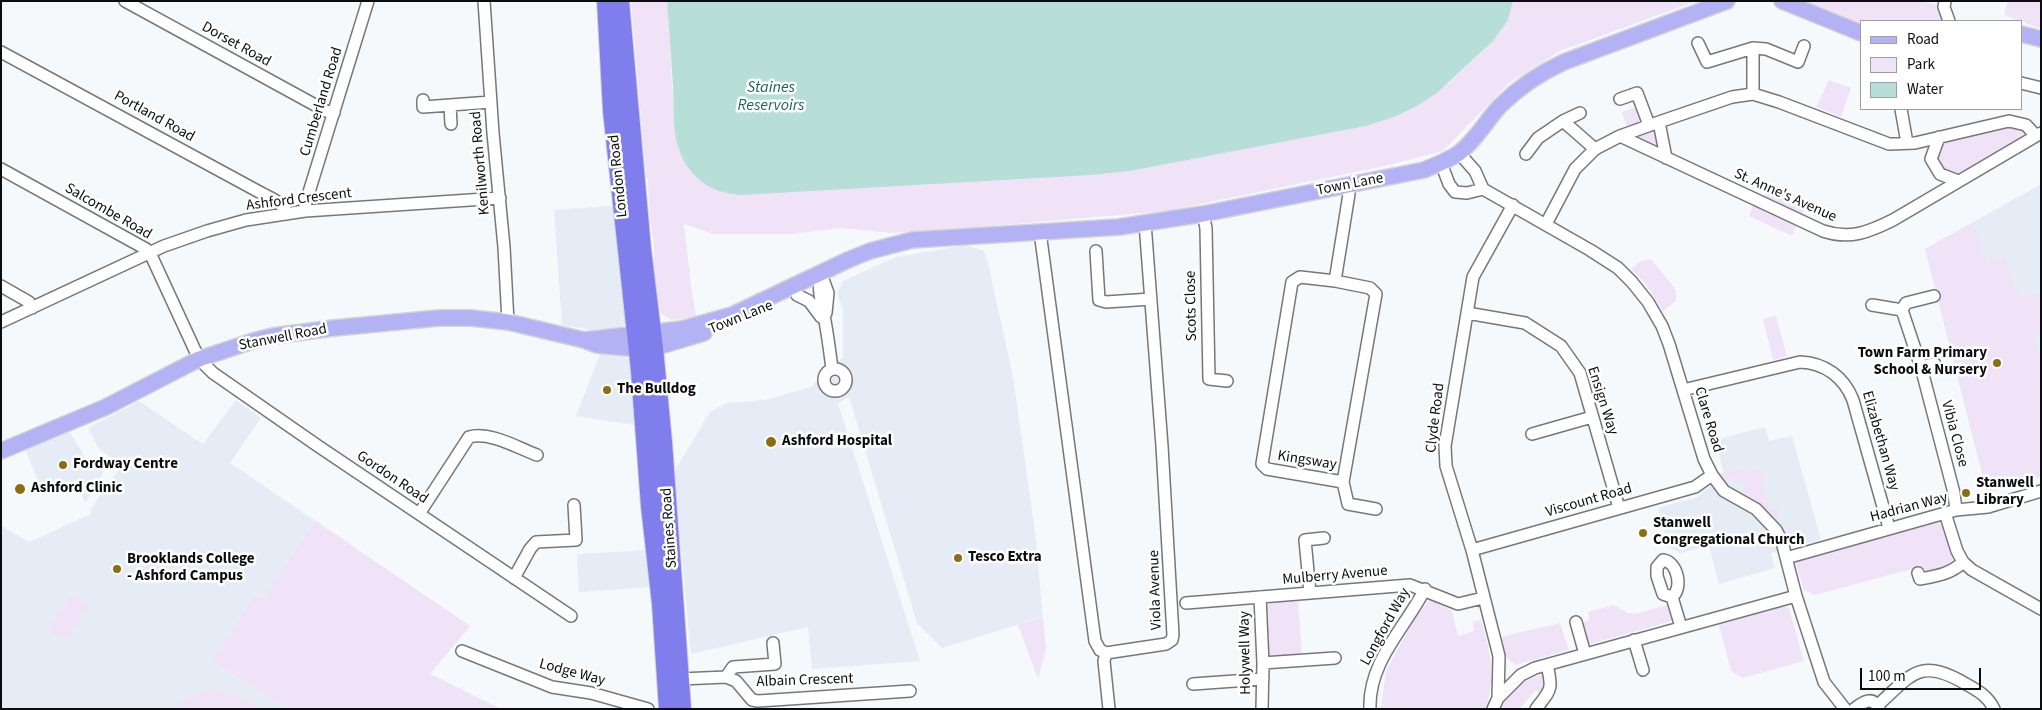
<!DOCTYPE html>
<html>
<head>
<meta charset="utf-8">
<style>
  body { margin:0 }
  #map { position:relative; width:2042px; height:710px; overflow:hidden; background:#f6f9fc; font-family:"Source Sans 3",sans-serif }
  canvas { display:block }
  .frame { position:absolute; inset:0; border:2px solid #0b0c0d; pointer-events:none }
  .legend { position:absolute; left:1860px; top:20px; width:162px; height:90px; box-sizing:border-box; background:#fff; border:1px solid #9d9e9e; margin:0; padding:6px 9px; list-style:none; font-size:15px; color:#0b0c0d }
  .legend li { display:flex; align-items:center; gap:10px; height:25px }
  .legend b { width:25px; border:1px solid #9d9e9e }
  .scale { position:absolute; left:1860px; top:668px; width:121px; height:22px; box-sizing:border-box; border:2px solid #0b0c0d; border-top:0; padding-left:6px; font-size:15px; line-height:18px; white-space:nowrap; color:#0b0c0d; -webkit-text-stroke:4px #fff; paint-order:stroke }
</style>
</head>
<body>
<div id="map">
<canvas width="2042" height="710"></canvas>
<div class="frame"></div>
<ul class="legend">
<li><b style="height:6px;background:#b3b2f4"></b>Road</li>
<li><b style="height:14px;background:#f0e3f8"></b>Park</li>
<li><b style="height:14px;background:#b8ded8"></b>Water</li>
</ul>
<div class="scale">100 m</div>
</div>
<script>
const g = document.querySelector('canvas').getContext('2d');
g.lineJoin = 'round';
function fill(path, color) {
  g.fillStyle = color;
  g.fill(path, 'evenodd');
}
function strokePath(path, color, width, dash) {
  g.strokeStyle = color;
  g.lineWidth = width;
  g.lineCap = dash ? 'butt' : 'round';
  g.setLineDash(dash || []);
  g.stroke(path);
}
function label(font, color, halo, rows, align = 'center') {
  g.font = font + ' "Source Sans 3",sans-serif';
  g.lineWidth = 5;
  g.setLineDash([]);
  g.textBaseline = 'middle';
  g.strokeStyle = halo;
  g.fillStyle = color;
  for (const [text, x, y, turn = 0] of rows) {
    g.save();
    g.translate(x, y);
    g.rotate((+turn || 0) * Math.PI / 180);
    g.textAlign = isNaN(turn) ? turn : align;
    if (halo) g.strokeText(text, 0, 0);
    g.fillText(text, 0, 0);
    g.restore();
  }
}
fill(new Path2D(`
  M2041 184V477L1987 493 1925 249Z
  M613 206 620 255 627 320 625 324 621 328 592 330 562 325 554 210Z
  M966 245 984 251 988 263 1013 377 1035 532 1043 617 942 648 917 623 849 397 838 403 920 661 812 669 808 627 691 654 674 472 710 412 727 403 765 400 811 387 843 357V310L837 293 843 281 896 257Z
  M600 354 622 356 630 360 635 425 576 416Z
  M236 400 261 418 230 463 470 626 430 674 501 709H1V526L29 542 91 514 90 510 122 465 99 449 88 428 139 401 203 444Z
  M1765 427 1769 441 1792 436 1821 540 1771 553 1775 568 1719 584 1709 546 1680 553 1668 547 1658 508 1697 497 1724 474 1715 440Z
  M70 432 86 459 104 471 85 503 78 486 66 492 62 482 42 491 25 449Z
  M649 550 652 587 579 592 577 554Z`), '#e5ecf5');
fill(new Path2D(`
  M631 1H667C669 28 671 55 672 82 674 101 672 124 677 143 685 174 711 195 743 195L1094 175 1130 171 1366 126 1417 106 1449 83 1493 41 1508 20 1513 1H1697L1560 51 1508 84 1443 151 1389 165 1167 211 978 227 891 233 841 228 790 234H713L684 224 692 293 696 317 672 320 661 314 653 278 654 244 650 220 648 179 646 178Z
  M1801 1H1918L1940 5 1944 21H1861V27Z
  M2008 1H2041V29L2004 15Z
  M1829 80 1851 88 1841 117 1816 107Z
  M1639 106 1644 121 1627 127 1622 112Z
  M2013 127 2023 130 2029 135 1960 175C1946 176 1941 171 1935 158 1936 155 1937 149 1939 147 1948 135 1998 128 2013 127Z
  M1656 129 1659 150 1631 137Z
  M1770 183 1808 201 1802 214 1764 196Z
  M1753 205 1796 226 1792 236 1749 216Z
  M1972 223 1987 262 2004 256 2019 298 2037 293 2041 301V333L2032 335 2041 359V477L1987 493 1925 249Z
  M1651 259 1676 290V301L1663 311 1644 282 1631 269 1641 261Z
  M1776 316 1787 356 1773 360 1763 319Z
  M1749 468 1762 472 1764 478 1761 482 1771 510 1777 507 1780 517 1777 520C1771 518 1750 497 1743 491L1746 486 1732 478 1725 481 1718 477 1721 473Z
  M316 521 470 626 430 674 501 709H289L213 661 254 597H264Z
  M1937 523 1942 524 1944 527 1955 561 1944 568 1930 572 1919 567 1815 595 1804 590 1795 561Z
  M71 594 89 605 66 642 47 630Z
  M1298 598 1302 656 1269 659 1267 605 1270 601Z
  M1430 599 1452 611 1458 636 1474 631 1473 622 1481 620C1490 650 1497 678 1485 709H1378L1381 706 1386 671 1406 634V631Z
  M1614 605 1628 613 1635 614 1667 605 1672 621 1587 645 1583 633V623L1589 620 1588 612Z
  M1784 606 1789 608 1804 661 1743 678 1731 671 1719 625Z
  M1043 617 1046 650 1038 679 1018 625Z
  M1560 623 1569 650 1516 665C1504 660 1503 648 1500 637Z
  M1544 674 1548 683 1541 694 1536 690 1521 707 1523 709H1500C1512 691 1523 679 1544 674Z
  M210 690C229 691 245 699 261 709H171L196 693Z`), '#f0e3f8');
fill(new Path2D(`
  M667 1H1513L1508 20 1493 41 1437 93 1417 106 1394 117 1366 126 1130 171 1093 175 743 195C711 195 685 175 677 143 672 125 674 104 673 86 671 57 669 29 667 1Z`), '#b8ded8');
const minor = new Path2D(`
  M125 1 326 111 334 113
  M484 1 493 133 504 247 508 322
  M1945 1 1944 7 1949 21
  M1698 43 1707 62 1753 48 1766 49 1798 62 1804 46
  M1 52 263 194C273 199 283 203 287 214
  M2021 83 2041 88
  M1753 94V48
  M1620 99 1637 93 1649 125
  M423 100V107L491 102
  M450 106 451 124
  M1901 109 1907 143
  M1563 121 1580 113
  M1659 122 1666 158
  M1620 136 1823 231C1850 240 1869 232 1893 220L2041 133
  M1939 137 1931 159 1940 174 1958 181
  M1459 153 1475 171 1483 189 1590 250 1618 268 1632 282 1648 302 1662 326 1669 344 1704 459 1712 475 1724 491 1756 509 1776 530 1782 542 1796 596 1824 682 1845 709
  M1526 154 1538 138 1563 121 1595 149
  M1441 163 1449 184 1455 192 1467 193 1483 189
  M1 169 146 249 150 253 199 359 213 373 318 446 571 616
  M305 211V205L368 1
  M1203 214 1206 228 1209 379 1227 381
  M1546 224 1575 169 1595 149 1620 136 1659 122 1732 97 1753 94 1779 102 1889 144 1915 143 2009 121 2026 125 2036 136
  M1040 232 1095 641 1100 650 1106 653 1166 644 1172 640 1173 635 1162 446 1145 223
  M1096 251 1099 300 1106 302 1151 299
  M821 274C817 291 822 304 825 321 828 337 830 353 832 369
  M821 274 828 293 826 313
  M1335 281 1370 288 1376 294 1343 482 1267 469 1262 464 1292 282 1300 277 1335 281 1349 194 1348 185
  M1 286 29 302 32 308
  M797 295 809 301 821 317
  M1934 296 1906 303 1902 310 1921 367 1954 493 1956 510
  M1872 305 1902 310
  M1467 313 1525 323 1561 346 1580 373 1619 508
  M1 322 164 246 207 231 246 220 305 211 500 198
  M1921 367 1935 364
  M824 380a11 11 0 1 1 22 0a11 11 0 1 1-22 0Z
  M1683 390 1800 362C1825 363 1844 377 1853 400L1889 528
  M1532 434 1592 417
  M1343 482 1348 504 1376 509
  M1945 513 1957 551 1963 562 1972 570 2041 609
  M419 514 469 437C490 431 518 448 537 455
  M1472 550 1695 487 1712 475
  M1786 558 1956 510 1988 507 2041 491
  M1663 560C1678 562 1683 589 1672 597L1663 594 1657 576V567Z
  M1918 573 1920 579C1936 576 1951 574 1963 562
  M514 578 530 549 536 542 576 540 574 505
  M1310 593 1305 540 1324 538
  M1260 597 1263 663 1262 709
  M1672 597 1681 627
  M1186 603 1410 585 1458 604 1483 598
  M1576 622 1585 654
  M1634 640 1643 670
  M462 651 552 687 591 693 648 709
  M1106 653 1104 661 1109 709
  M1263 663 1335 658
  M726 677 733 667 775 664 773 643
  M681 679 726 677 736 681 752 700 758 701 910 691
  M1193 684 1263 679
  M1498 698 1521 675 1535 668 1796 596
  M1878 705C1912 674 1920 657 1966 684 1978 691 1988 696 1994 709
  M1370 709C1368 662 1405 628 1425 589
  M1493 709 1498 698 1499 656 1472 550 1446 466 1445 446 1473 277 1513 205
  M1536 709C1551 689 1553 690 1547 665
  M1854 709C1863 702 1873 695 1879 709`);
const major = new Path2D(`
  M1782 1 1861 33
  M2021 34 2041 39
  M584 340 682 329 732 315 848 260 870 251 912 240 1119 227 1203 214 1424 170C1436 165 1449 160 1459 153 1476 140 1486 121 1500 106 1519 87 1540 73 1564 62L1727 1
  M1 451 106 407 199 359 253 341 273 336 334 328 439 318H471L508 322 584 340 597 345 638 349 654 348 704 333`);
const highway = new Path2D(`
  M606 1 612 111 640 371 650 506 661 604 668 709
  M620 1 642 249 654 348 663 442 682 709`);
strokePath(minor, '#75787b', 14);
strokePath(major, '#d3d3d3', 18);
strokePath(highway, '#d3d3d3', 20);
strokePath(minor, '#fff', 11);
strokePath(major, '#b3b2f4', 15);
strokePath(highway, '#807eed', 18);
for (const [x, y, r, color] of [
  [1997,363,5,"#8d6d10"],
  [607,390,5,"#8d6d10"],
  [771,442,6,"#8d6d10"],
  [63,465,5,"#8d6d10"],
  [20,489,6,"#8d6d10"],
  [1966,493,5,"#8d6d10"],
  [1643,533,5,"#8d6d10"],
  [958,558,5,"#8d6d10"],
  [117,569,5,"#8d6d10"]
]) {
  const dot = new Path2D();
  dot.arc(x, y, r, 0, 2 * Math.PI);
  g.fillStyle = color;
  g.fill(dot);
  strokePath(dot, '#fff', 2);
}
label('15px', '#0b0c0d', '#fff', [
  ["Dorset Road",236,45,29],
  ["Cumberland Road",322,102,-73],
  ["Portland Road",154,117,29],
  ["Kenilworth Road",481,163,-95],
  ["London Road",619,176,-96],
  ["Town Lane",1350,185,-11],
  ["St. Anne's Avenue",1785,196,24],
  ["Ashford Crescent",299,200,-7],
  ["Salcombe Road",108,212,30],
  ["Scots Close",1192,306,-91],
  ["Town Lane",741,318,-22],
  ["Stanwell Road",283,338,-11],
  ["Ensign Way",1602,401,72],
  ["Clyde Road",1436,418,-83],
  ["Clare Road",1708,420,73],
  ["Vibia Close",1954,434,75],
  ["Elizabethan Way",1880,441,74],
  ["Kingsway",1307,461,9],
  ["Gordon Road",392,478,34],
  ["Viscount Road",1589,501,-16],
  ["Hadrian Way",1909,508,-15],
  ["Staines Road",670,528,-94],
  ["Mulberry Avenue",1335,576,-5],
  ["Viola Avenue",1156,590,-92],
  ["Longford Way",1386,627,-61],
  ["Holywell Way",1246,653,-91],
  ["Lodge Way",572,673,15],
  ["Albain Crescent",805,681,-2]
]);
label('bold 15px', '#0b0c0d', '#fff', [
  ["Town Farm Primary",1987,354,"right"],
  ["School & Nursery",1987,371,"right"],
  ["The Bulldog",617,390],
  ["Ashford Hospital",782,442],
  ["Fordway Centre",73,465],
  ["Stanwell",1976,484],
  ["Library",1976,501],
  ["Ashford Clinic",31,489],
  ["Stanwell",1653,524],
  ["Congregational Church",1653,541],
  ["Tesco Extra",968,558],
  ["Brooklands College",127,560],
  ["- Ashford Campus",127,577]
], 'left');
label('italic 16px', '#1b645c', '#fff', [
  ["Staines",771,88],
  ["Reservoirs",771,106]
]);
</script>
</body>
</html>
